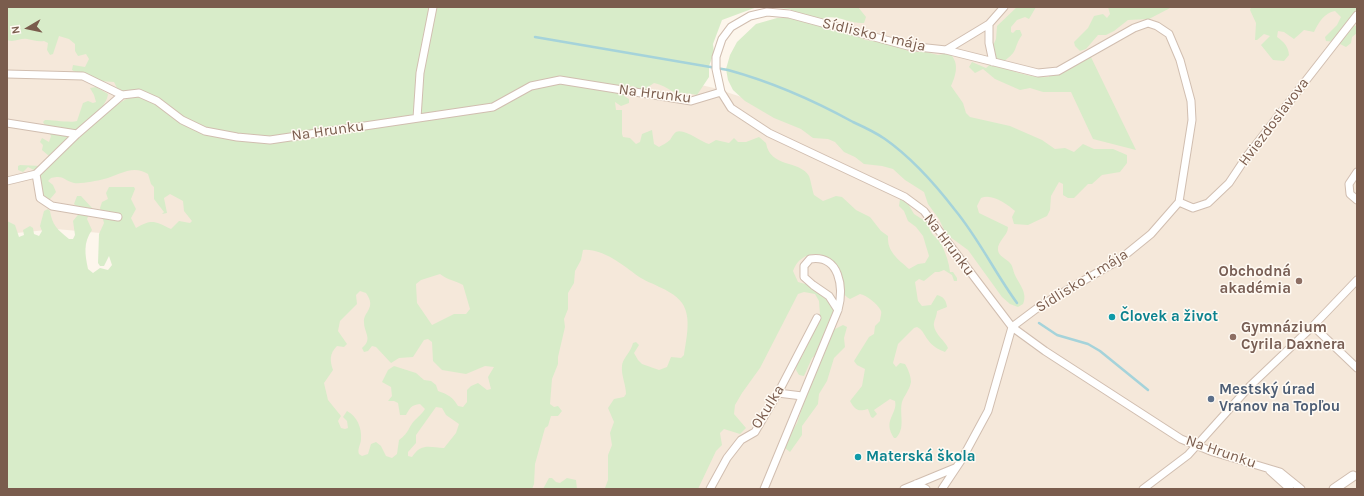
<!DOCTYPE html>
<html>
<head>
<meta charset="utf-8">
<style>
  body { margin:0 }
  #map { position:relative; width:1364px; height:496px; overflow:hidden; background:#fdf6ec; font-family:Karla,sans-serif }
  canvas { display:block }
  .frame { position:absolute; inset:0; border:8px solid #7a5c4d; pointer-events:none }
  .north { position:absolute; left:8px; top:8px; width:40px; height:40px; -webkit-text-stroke:3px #fffaf3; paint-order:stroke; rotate:261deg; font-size:11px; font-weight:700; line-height:16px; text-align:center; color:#7a5c4d }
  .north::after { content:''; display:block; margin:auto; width:14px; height:18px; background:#7a5c4d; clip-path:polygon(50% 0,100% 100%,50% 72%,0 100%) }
</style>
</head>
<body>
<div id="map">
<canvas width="1364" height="496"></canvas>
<div class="frame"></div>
<div class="north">N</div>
</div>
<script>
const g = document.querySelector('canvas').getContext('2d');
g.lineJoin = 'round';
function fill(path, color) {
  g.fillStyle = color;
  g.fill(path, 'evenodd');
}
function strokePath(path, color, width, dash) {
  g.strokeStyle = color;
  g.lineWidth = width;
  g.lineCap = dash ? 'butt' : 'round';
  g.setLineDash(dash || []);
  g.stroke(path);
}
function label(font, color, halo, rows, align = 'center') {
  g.font = font + ' Karla,sans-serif';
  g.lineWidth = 3;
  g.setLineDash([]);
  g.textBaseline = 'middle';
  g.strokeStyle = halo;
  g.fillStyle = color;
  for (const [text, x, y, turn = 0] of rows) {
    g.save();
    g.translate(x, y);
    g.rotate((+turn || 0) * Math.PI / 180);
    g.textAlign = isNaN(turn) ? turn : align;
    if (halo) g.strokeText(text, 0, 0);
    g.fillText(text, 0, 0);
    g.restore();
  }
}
fill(new Path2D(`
  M840 7H1357V489H394L259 435 166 239 56 229 7 234V28L627 68 714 88 833 127 861 55Z`), '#f5e8da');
fill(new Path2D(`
  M7 7H757L722 20 713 44 714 53 709 66V77L697 95C691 93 682 94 678 93 669 91 665 85 654 83L642 91 633 86 627 87 623 92 624 96 629 99V103L621 106 615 102 616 110H622V134L623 137 630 138 636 144 640 142 642 134 652 130 654 144 659 147C662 145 667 143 670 140 672 137 673 134 676 132 684 128 701 142 709 144L716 140 729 143 734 138 738 142H746L759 137 766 143C770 168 800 160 809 176 811 181 812 189 814 195L823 201 836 196 842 197 856 210 870 217 881 231 888 236C887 252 898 259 909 269L918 264 925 263 929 256 923 236 916 227 908 221 904 211 899 206 900 199 907 202 914 214 928 223C931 237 935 234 941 244 946 253 949 263 950 272H953L957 278V281H954L952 275 944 270 939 272H935L924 281 919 279 915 282 918 301 922 306 931 305 937 295C944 297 946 300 947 307L937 311C937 316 933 322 934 326 935 334 945 341 948 348L945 352C939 350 931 345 928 340 924 335 923 330 917 327L914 328 898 344 893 363 896 367 900 363 905 364C908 369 911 376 911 382 910 389 904 396 902 402 899 414 906 428 896 438H894C882 420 898 414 895 401L890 399 874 410 877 414 873 418 871 417 868 409C858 412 855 410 850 401L862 386 865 369 857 365 854 361 869 337 874 334 875 326 880 321C880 318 882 313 881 311 878 304 866 295 860 294L850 299C836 292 841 272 833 262 820 248 799 253 793 271L798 282 809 285 837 301 833 327 835 329 843 325 847 327 844 338 845 347 834 358 827 381 819 394 818 404 802 426V435L790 452 785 448 786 442 797 423 804 402 807 388 818 369 821 358 818 353 812 358 804 376 799 375 796 370 797 361 802 357 809 337 818 324 820 315 819 301 815 294 804 292 798 294 760 368 742 393 735 405 734 414 746 428 740 434 724 429 720 433 722 445 716 451 698 489H602L605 488 608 480V455L612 445 610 433 614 422 608 408 614 399 624 397 626 394C626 385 621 375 622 366 622 359 631 352 633 343L636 342 639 345 634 353 638 360 642 364 659 370 667 367 671 357 681 358 684 355C686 340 692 317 682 303 671 288 647 284 635 274 622 264 601 248 583 250L581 260 575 271 574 283 568 293V309L564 319 565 327 558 357V364L552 379 550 404 554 407 558 406 562 411 558 416H551L548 426 545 428 535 464 534 484 532 489H7V221L15 225 19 237 24 235 23 230 30 226 33 228 34 234 39 236 42 231 40 226 44 211 48 209 50 211C52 225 58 230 69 239H73L75 235 73 221 81 211 74 204 77 196H81L92 208 87 219 92 230C83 243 85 254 88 269L93 273 100 268 108 270 112 265 109 256 104 266H100L98 263 99 234 104 223 100 208 102 202 108 199 106 193 109 187H134L135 189 131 199 136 209 131 218 136 228C152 219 154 221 171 229L179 221 190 223 192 221 184 211 183 201 170 194 164 198 167 213 162 214 164 212 154 199V187L151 184 148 174C133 164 119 175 104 179 96 181 82 184 74 183 62 180 65 175 51 178L48 181 53 185 56 192 46 204 38 196V184L34 170 28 167 23 172 18 170V166L20 165 40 166 49 156 42 150 43 145 40 142 42 138 49 142 51 136 43 122 45 120C52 120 72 123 77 121L83 103 88 101 93 103 96 102 94 95 90 88 96 87 108 94C107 103 100 107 98 116L128 98 127 94 118 90 114 82 100 81 86 73 81 75 72 70 73 65 85 67 89 59 86 54 78 56 75 51V44L69 39 59 36 53 54 50 55 47 50 48 43 44 41C37 42 34 40 27 39 20 38 14 43 7 40ZM440 274C449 281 455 280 463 285L470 309 466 314H454L432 325 417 303 416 284 421 280ZM360 291 366 293C377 308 363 312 364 322 364 333 373 339 362 348L364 352 368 351 372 346 376 347 391 363 399 358 413 357 424 340 428 339 432 342 433 361 442 370 466 374 485 366 494 367 488 377 491 389 487 390 478 383 471 386 467 390V402L463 407 458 406C453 397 447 394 438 391L436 385 431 381 424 380 416 373 394 366 388 370 382 382 391 387 392 396 388 401H394L398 403 400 415H406C410 408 411 405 420 404L425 409C421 415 419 416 415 420 408 427 410 432 399 440L397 454 392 458 386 456 381 446 376 442 371 444 368 454 362 456 359 454C357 449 361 444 361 439 362 428 357 416 347 411L343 417 347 421 348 428 345 429 341 428 338 421 341 416 328 400 324 383 333 370C330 361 329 354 337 346L344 347 347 344 338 331 340 321 357 304 356 295ZM436 407 442 408 446 415 459 424 456 433 444 448C429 447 421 443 412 457L408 456V452L416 443V435Z
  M764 7H858L866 17 864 23C849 24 835 13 822 19V24L844 29 865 40 888 43 911 52H926L938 55 949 53C960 62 956 75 951 86L963 103 966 113 970 117 1010 126 1042 140 1055 149 1065 148 1074 152 1083 144 1094 149H1113L1127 155V163L1120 172 1102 175 1092 184H1088L1074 198H1068L1063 195V184L1059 182 1051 196 1050 210 1047 216 1028 225 1014 224 1012 217 1015 211C1007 204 992 193 981 198L977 206 979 213 1008 227C1008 236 997 241 998 250 998 256 1007 259 1010 263 1013 266 1013 271 1015 275 1019 284 1028 293 1023 304L1018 307 1010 304 1002 297 968 250 946 234 939 219 928 204 924 192 905 180 893 169 882 166 864 164 855 157 844 152 835 142 828 139 813 138 801 129 774 118 745 101 733 90 728 80 726 69 730 55 737 42 756 24 777 18H791L793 14 790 9Z
  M1017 7H1036L1029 19 1025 17 1017 20 1011 27V32L1013 33 1016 30H1020L1022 35C1013 48 1019 51 1004 61L1005 68C1019 74 1035 78 1049 77L1048 72 1088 55V51L1136 150 1093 139 1071 92H1043L1030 88 1020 90 995 79 983 69 975 73 969 67 972 62 986 68 993 62 990 52 996 39 997 26Z
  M1108 7H1172L1149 19 1128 20 1114 31 1106 35H1098L1086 49 1080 51 1075 46 1074 42 1088 28 1094 16 1103 14 1107 18 1110 14Z
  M1251 7H1357L1352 19 1355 26 1357 25V33L1352 37 1351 43 1346 47 1336 42 1326 41 1325 37 1337 25 1341 17 1335 11C1324 13 1319 22 1314 32L1304 30 1294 39 1284 32 1278 31 1277 37C1284 42 1288 46 1289 55L1284 61 1273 60 1261 45 1270 36 1264 34 1257 40H1255L1256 23 1250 10Z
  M549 478H552L556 482 560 483 567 478 576 480 577 489H543Z`), '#d8ecc9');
strokePath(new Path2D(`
  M535 37 728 70C772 82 813 100 853 122 864 127 875 132 885 139 912 158 935 184 955 210 979 239 995 273 1017 303
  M1039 323 1057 335 1088 344 1100 351 1148 390`), '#a5d3da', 2.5);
const minor = new Path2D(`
  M989 24V43L993 62
  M946 50 989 24 1004 7
  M7 74 83 76 122 95
  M417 118 420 73 433 7
  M7 123 77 134
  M1357 172 1349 184 1350 194 1357 200
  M36 174 40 198 52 206 118 217
  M7 181 36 174 77 134 122 95 139 93 157 101 182 120 205 131 237 137 270 140 493 107 531 86 560 80 691 101 721 92
  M1179 202 1193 208 1208 203 1229 183 1247 156 1357 15
  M1313 326 1357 368
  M1012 327 1040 306 1119 260 1151 234 1179 202 1192 120 1191 101 1180 60 1169 34 1157 26 1148 23 1134 28 1058 71 1038 73 946 50 908 46 789 14 767 12 750 16 731 27 722 39 716 57V69L721 92 731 108 769 133 905 197 924 211 1012 327 1045 351 1181 439 1213 452 1280 472 1301 489
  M778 393 802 396
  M1270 471 1290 489
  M916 484 926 489
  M710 489 727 458 741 440 755 432 778 393 817 318
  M764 489 838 310C844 288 840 254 810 259L804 266V277L813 285 829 296 838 310
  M904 489 955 468
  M942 489 962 459 988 411 1012 327
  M1143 489 1188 455 1250 386 1313 326 1357 280`);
const tertiary = new Path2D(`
  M1334 489 1353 476`);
strokePath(minor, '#d1beb0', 9);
strokePath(tertiary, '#d1beb0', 11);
strokePath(minor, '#fff', 7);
strokePath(tertiary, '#fff', 9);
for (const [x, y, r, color] of [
  [1299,281,4,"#8d6e63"],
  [1112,317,4,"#0f9aa8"],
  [1233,337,4,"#8d6e63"],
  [1211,399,4,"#5c6f8a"],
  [858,457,4,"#0f9aa8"]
]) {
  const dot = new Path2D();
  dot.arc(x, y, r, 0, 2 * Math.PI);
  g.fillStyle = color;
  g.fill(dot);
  strokePath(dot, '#fffaf3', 1.5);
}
label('15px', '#7a5c4d', '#fffaf3', [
  ["Sídlisko 1. mája",874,35,13],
  ["Na Hrunku",655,94,7],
  ["Hviezdoslavova",1274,122,-53],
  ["Na Hrunku",328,131,-8],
  ["Na Hrunku",949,245,53],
  ["Sídlisko 1. mája",1082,281,-32],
  ["Okulka",768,407,-58],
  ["Na Hrunku",1221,452,19]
]);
label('bold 15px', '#785e54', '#fffaf3', [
  ["Obchodná",1291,272],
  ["akadémia",1291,289],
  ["Gymnázium",1241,328,"left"],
  ["Cyrila Daxnera",1241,345,"left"]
], 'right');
label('bold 15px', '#0d838f', '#fffaf3', [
  ["Človek a život",1120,317],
  ["Materská škola",866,457]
], 'left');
label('bold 15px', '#4e5e75', '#fffaf3', [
  ["Mestský úrad",1219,390],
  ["Vranov na Topľou",1219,407]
], 'left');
</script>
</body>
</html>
